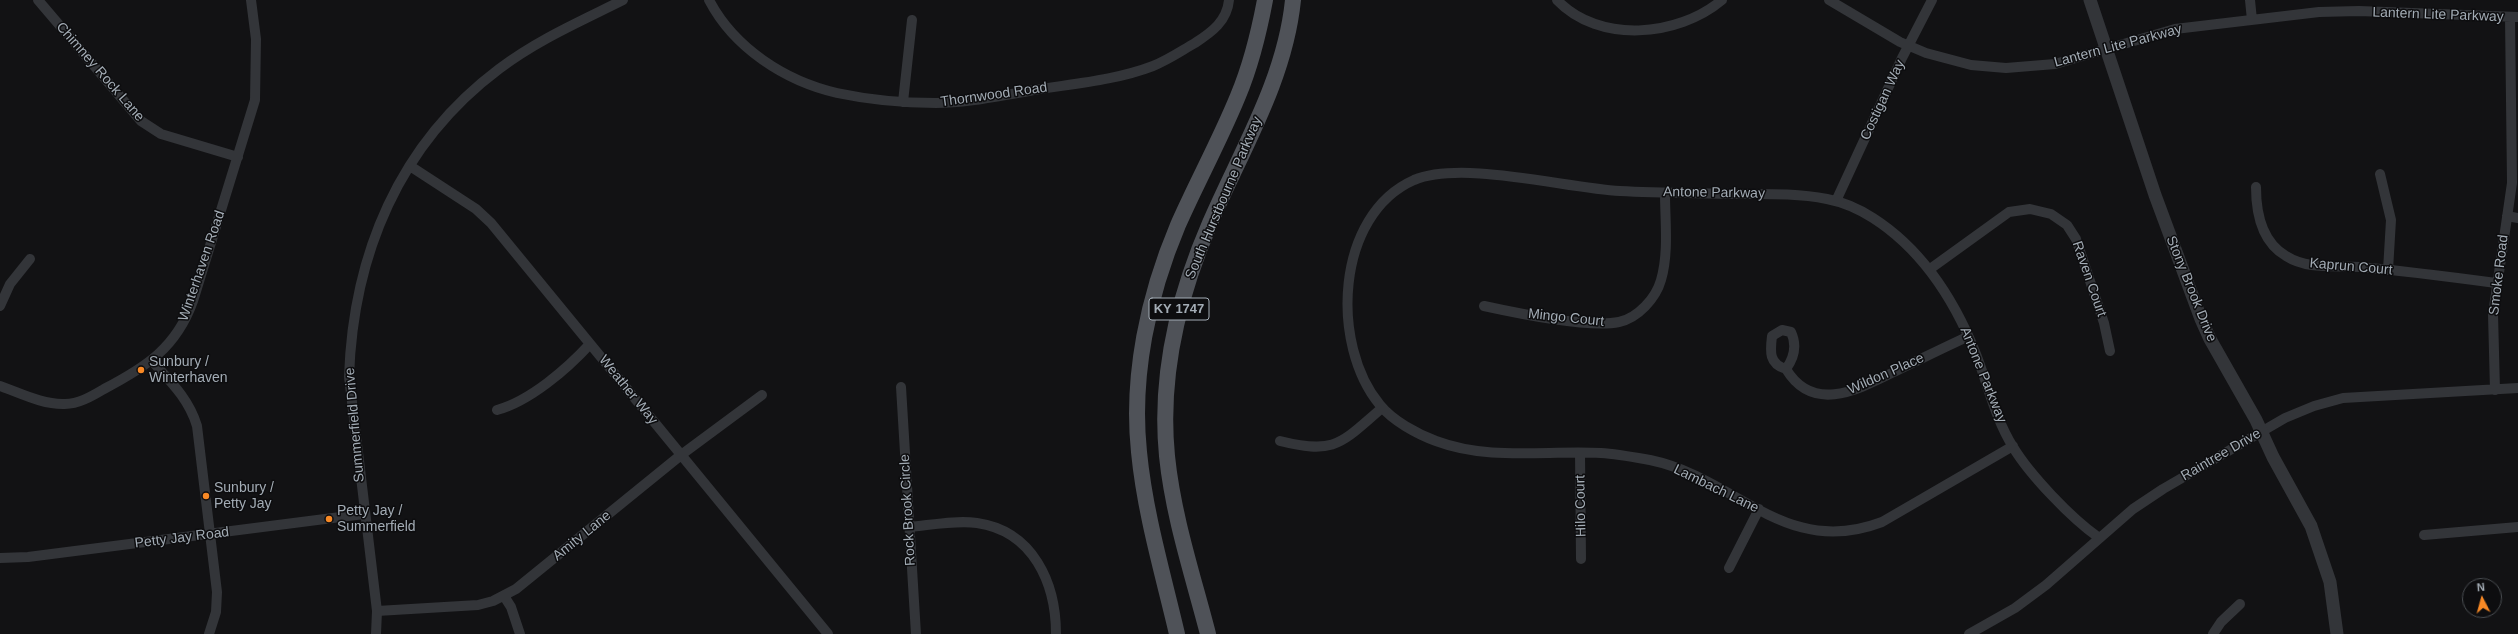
<!DOCTYPE html>
<html>
<head>
<meta charset="utf-8">
<style>
  body { margin:0 }
  #map { position:relative; width:2518px; height:634px; overflow:hidden; background:#121214; font-family:Arial,sans-serif }
  canvas { display:block }
  .north { position:absolute; left:2462px; top:578px; width:40px; height:40px; box-sizing:border-box; background:#0d0d0f; border:1px solid #494d51; border-radius:50%; rotate:354deg; font-size:11px; font-weight:700; line-height:16px; text-align:center; color:#a3acb5 }
  .north::after { content:''; display:block; margin:auto; width:14px; height:18px; background:#f88925; clip-path:polygon(50% 0,100% 100%,50% 72%,0 100%) }
</style>
</head>
<body>
<div id="map">
<canvas width="2518" height="634"></canvas>
<div class="north">N</div>
</div>
<script>
const g = document.querySelector('canvas').getContext('2d');
g.lineJoin = 'round';
function strokePath(path, color, width, dash) {
  g.strokeStyle = color;
  g.lineWidth = width;
  g.lineCap = dash ? 'butt' : 'round';
  g.setLineDash(dash || []);
  g.stroke(path);
}
function label(font, color, halo, rows, align = 'center') {
  g.font = font + ' Arial,sans-serif';
  g.lineWidth = 3;
  g.setLineDash([]);
  g.textBaseline = 'middle';
  g.strokeStyle = halo;
  g.fillStyle = color;
  for (const [text, x, y, turn = 0] of rows) {
    g.save();
    g.translate(x, y);
    g.rotate((+turn || 0) * Math.PI / 180);
    g.textAlign = isNaN(turn) ? turn : align;
    if (halo) g.strokeText(text, 0, 0);
    g.fillText(text, 0, 0);
    g.restore();
  }
}
strokePath(new Path2D(`
  M38 0 141 121 161 134 238 157
  M709 0C734 48 785 81 837 93 870 100 903 103 936 103 967 103 998 96 1029 91 1069 84 1114 81 1153 66 1168 60 1181 51 1195 43 1212 32 1227 21 1229 0
  M1557 0C1599 44 1678 37 1722 0
  M1829 0 1900 42 1926 53 1971 65 2006 68 2055 64 2175 29 2319 12 2359 11 2518 17
  M2250 0 2252 20
  M903 102 912 20
  M410 166 476 209 491 223 828 634
  M2380 174 2391 220 2388 270
  M2256 187C2256 213 2262 242 2286 256 2308 270 2335 265 2360 267 2405 271 2451 277 2496 283
  M1836 201 1902 58 1932 0
  M2507 216 2518 218
  M1930 269 2009 212 2030 209 2051 214 2067 225 2076 239 2104 323 2110 351
  M0 306 10 284 30 259
  M1484 306C1516 313 1589 328 1619 322 1638 318 1656 298 1661 280 1669 253 1665 221 1665 193
  M152 361C170 381 189 399 197 426L217 592 216 612 209 634
  M1786 369C1769 364 1770 352 1772 336L1782 330 1791 332C1797 345 1794 358 1786 369 1815 417 1864 386 1900 369 1923 358 1945 347 1967 337
  M0 386C20 393 43 405 65 404 79 404 92 396 104 389 146 367 176 348 193 301L255 100 256 39 251 0
  M901 387 916 634
  M2495 390 2493 314 2512 183 2510 17
  M497 410C530 401 567 369 590 344
  M1280 441C1336 455 1341 443 1382 408
  M2013 446 1882 522C1785 559 1737 478 1650 460 1633 457 1617 454 1601 453 1546 450 1489 461 1436 441 1417 434 1393 421 1380 405 1330 345 1335 215 1414 180 1463 160 1565 188 1620 191 1658 193 1697 193 1736 194 1767 194 1797 193 1827 199 1843 202 1859 209 1873 218 1923 250 1954 299 1976 354 1988 385 1995 418 2013 447 2030 475 2071 518 2098 537
  M1580 453 1581 559
  M909 527C931 525 956 520 977 523 1033 531 1056 583 1056 634
  M2424 535 2518 527
  M0 558 28 557 364 514
  M1729 568 1759 509
  M504 596 511 607 520 634
  M377 611 478 605 493 601 516 589 681 455 762 395
  M376 634 377 611 349 377C353 255 399 144 499 69 537 40 581 21 623 0
  M1969 634 2015 608 2046 585 2133 509 2163 489 2285 418 2314 406 2343 398 2518 388
  M2213 634 2221 622 2240 604`), '#333539', 10);
strokePath(new Path2D(`
  M2090 0 2155 195 2201 319 2210 339 2256 420 2273 457 2311 526 2330 582 2337 634`), '#333539', 13);
strokePath(new Path2D(`
  M1177 634C1163 574 1145 514 1139 452 1131 376 1148 296 1178 225 1197 182 1220 140 1238 96 1251 65 1259 32 1265 0
  M1208 634C1193 576 1173 516 1167 456 1159 375 1178 297 1210 223 1241 151 1285 80 1293 0`), '#4f5258', 16);
for (const [x, y, r, color] of [
  [141,370,4,"#f88925"],
  [206,496,4,"#f88925"],
  [329,519,4,"#f88925"]
]) {
  const dot = new Path2D();
  dot.arc(x, y, r, 0, 2 * Math.PI);
  g.fillStyle = color;
  g.fill(dot);
  strokePath(dot, '#0d0d0f', 1.5);
}
for (const [x, y, w] of [
  [1179,309,60]
]) {
  const box = new Path2D();
  box.roundRect(x - w / 2, y - 11, w, 22, 3);
  g.fillStyle = '#0d0d0f';
  g.fill(box);
  strokePath(box, '#a3acb5', 1);
}
label('bold 13px', '#a3acb5', null, [
  ["KY 1747",1179,309]
]);
label('14px', '#a3acb5', '#0d0d0f', [
  ["Lantern Lite Parkway",2438,15,2],
  ["Lantern Lite Parkway",2118,46,-15],
  ["Chimney Rock Lane",100,72,49],
  ["Thornwood Road",994,95,-8],
  ["Costigan Way",1883,100,-65],
  ["Antone Parkway",1714,193,1],
  ["South Hurstbourne Parkway",1224,198,-67],
  ["Winterhaven Road",202,266,-71],
  ["Kaprun Court",2351,267,5],
  ["Smoke Road",2499,275,-83],
  ["Raven Court",2089,279,71],
  ["Stony Brook Drive",2191,289,68],
  ["Mingo Court",1566,318,6],
  ["Wildon Place",1886,374,-24],
  ["Antone Parkway",1983,375,68],
  ["Weather Way",628,390,51],
  ["Summerfield Drive",355,425,-95],
  ["Raintree Drive",2221,455,-30],
  ["Lambach Lane",1716,489,26],
  ["Hilo Court",1581,506,-91],
  ["Rock Brook Circle",908,510,-93],
  ["Amity Lane",582,536,-39],
  ["Petty Jay Road",182,538,-7]
]);
label('14px', '#a3acb5', '#0d0d0f', [
  ["Sunbury /",149,362],
  ["Winterhaven",149,378],
  ["Sunbury /",214,488],
  ["Petty Jay",214,504],
  ["Petty Jay /",337,511],
  ["Summerfield",337,527]
], 'left');
</script>
</body>
</html>
